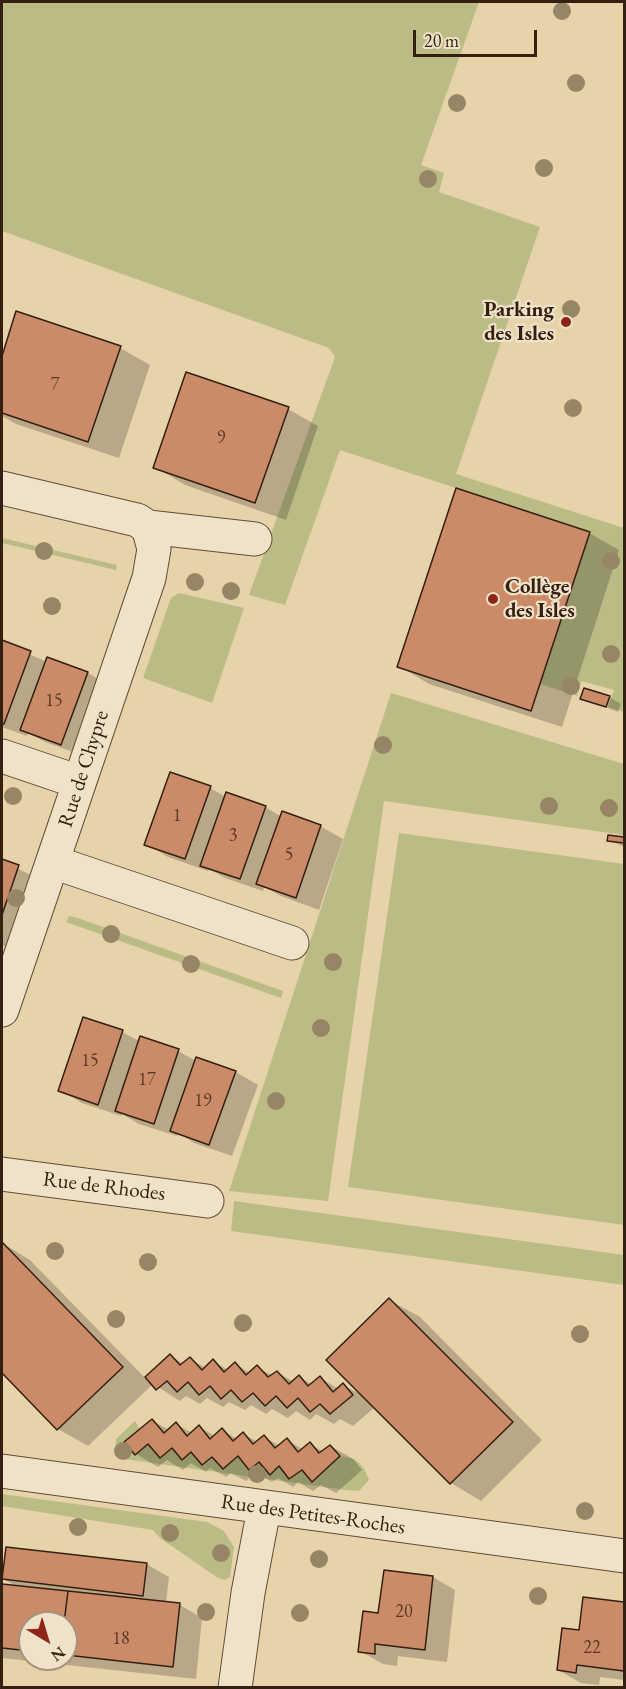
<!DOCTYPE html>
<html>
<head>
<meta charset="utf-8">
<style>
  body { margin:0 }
  #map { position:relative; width:626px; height:1689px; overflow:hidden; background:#e7d3aa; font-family:"EB Garamond",serif }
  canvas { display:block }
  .frame { position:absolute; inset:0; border:3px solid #342010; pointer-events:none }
  .north { position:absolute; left:18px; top:1611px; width:60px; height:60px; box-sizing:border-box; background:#efe2c8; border:2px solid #a4947e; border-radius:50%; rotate:142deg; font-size:16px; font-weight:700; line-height:24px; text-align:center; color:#342010 }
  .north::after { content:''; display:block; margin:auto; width:21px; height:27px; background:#8f2418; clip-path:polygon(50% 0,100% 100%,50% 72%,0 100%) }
  .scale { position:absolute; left:413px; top:30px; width:124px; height:27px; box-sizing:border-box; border:3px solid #342010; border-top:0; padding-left:8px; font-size:18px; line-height:21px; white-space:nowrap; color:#342010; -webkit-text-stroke:4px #efe2c8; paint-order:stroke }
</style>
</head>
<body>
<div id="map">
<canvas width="626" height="1689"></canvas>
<div class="frame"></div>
<div class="north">N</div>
<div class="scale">20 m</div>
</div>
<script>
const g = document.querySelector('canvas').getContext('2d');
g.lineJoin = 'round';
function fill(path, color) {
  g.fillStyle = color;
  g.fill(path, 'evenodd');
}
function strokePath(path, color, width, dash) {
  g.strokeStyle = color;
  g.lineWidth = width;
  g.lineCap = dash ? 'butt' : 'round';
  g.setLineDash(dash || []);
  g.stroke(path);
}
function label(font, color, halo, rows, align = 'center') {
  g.font = font + ' "EB Garamond",serif';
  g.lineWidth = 4.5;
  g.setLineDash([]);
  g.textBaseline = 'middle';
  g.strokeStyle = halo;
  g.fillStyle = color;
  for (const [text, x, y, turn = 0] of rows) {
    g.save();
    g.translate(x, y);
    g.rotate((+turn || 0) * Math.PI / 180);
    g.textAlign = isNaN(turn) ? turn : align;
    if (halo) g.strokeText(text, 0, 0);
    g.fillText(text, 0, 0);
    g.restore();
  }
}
fill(new Path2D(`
  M2 2H479L421 165 444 173 439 192 540 227 456 474 624 528V712L608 707 614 690 581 681 577 696 540 684 589 532 340 450 285 605 249 595 335 357 329 348 2 231Z
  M2 538 117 565 116 570 2 543Z
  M179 593 244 608 212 703 143 678 171 598Z
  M391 693 624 764V835L384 801 328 1201 229 1191Z
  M399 833 624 864V1225L348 1187Z
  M69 916 78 918 283 991 281 998 66 922Z
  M234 1201 624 1255V1285L231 1231Z
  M135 1421 140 1429 125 1442 135 1455 148 1444 172 1448 182 1460 191 1452 202 1465 212 1457 223 1469 238 1456 249 1470 259 1462 270 1474 279 1466 289 1479 302 1470 312 1481 340 1456C358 1458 363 1464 369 1480L359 1491 345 1490 124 1459 115 1456 116 1439Z
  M2 1494 207 1522 224 1531 234 1547 230 1577 225 1580 218 1578 160 1538 153 1530 2 1506Z`), '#bbbb85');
fill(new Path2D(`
  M17 313 120 348 150 365 119 458 16 424 2 416V360Z
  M288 409 318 426 286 520 185 485 155 467Z
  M589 533 619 550 562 727 429 684 399 666Z
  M2 642 47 662 88 673 110 686 84 756 45 742 28 733 27 736 2 727Z
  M609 697 621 704 618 712 582 698Z
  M210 788 226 797 265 807 282 817 320 826 343 839 319 910 281 896 264 887 263 891 225 878 209 869 208 871 168 857 146 844Z
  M609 837 624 839V847L609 840Z
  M2 861 41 880 16 950 2 945Z
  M84 1019 122 1032 139 1041 178 1051 196 1061 197 1059 236 1072 258 1085 232 1156 194 1143 178 1133 177 1136 139 1124 122 1114 121 1116 82 1103 60 1090Z
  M2 1243 30 1260 145 1378 171 1356 184 1364 190 1359 206 1368 213 1361 228 1370 235 1364 250 1373 257 1367 273 1376 277 1372 294 1382 299 1377 313 1385 320 1378 339 1389 343 1385 362 1395 389 1300 420 1317 542 1440 481 1501 451 1483 375 1407 353 1426 340 1419 334 1424 316 1414 310 1420 296 1411 288 1418 272 1409 266 1414 251 1405 245 1410 229 1402 223 1407 207 1398 200 1404 186 1396 180 1401 153 1384 88 1446 58 1429 2 1371Z
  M153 1421 169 1430 176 1424 192 1433 199 1427 215 1436 222 1430 237 1439 243 1434 258 1442 264 1437 280 1446 287 1440 304 1450 310 1444 324 1452 331 1446 353 1459 362 1470 336 1493 321 1485 313 1491 298 1482 293 1487 278 1478 272 1482 256 1472 246 1481 231 1473 226 1477 210 1468 206 1472 191 1463 183 1470 167 1460 158 1467 136 1454Z
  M146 1564 169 1577 166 1603 180 1605 202 1618 196 1679 2 1658V1585L18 1587 3 1579ZM30 1623H66V1659H30Z
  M433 1577 455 1590 447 1662 398 1656 397 1666 383 1664 360 1651 380 1615Z
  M584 1599 624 1604V1680L600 1677 599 1685 581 1683 558 1670 580 1632Z`), '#0003');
const building = new Path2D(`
  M16 311 121 346 88 442 2 413V356Z
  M186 372 289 407 255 503 153 468Z
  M456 488 590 532 531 711 397 667Z
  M2 640 31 651 4 724H2Z
  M47 657 88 672 61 745 20 730Z
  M584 688 610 696 606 707 580 699Z
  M170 772 211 786 185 859 144 845Z
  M226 792 266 806 240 879 200 866Z
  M282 811 321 825 296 898 256 884Z
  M608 835 624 837V843L607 841Z
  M2 859 19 865 2 915Z
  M83 1017 123 1030 98 1105 58 1091Z
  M140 1036 179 1049 154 1124 115 1111Z
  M196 1057 236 1071 209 1145 170 1131Z
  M2 1242 123 1367 57 1430 2 1373Z
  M389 1298 513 1422 450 1484 326 1360Z
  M170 1354 180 1365 190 1357 202 1370 213 1359 224 1372 235 1362 246 1375 257 1365 268 1377 277 1371 289 1384 299 1375 308 1386 320 1376 333 1392 343 1383 353 1395 330 1414 320 1404 310 1412 298 1398 287 1408 276 1396 265 1406 253 1393 242 1402 231 1390 221 1399 210 1386 199 1395 188 1382 177 1392 167 1381 156 1390 145 1377Z
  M152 1419 164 1433 176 1422 187 1436 199 1425 210 1439 222 1428 233 1441 243 1432 253 1444 264 1435 275 1448 287 1438 298 1452 310 1442 319 1453 330 1445 340 1456 312 1482 302 1470 289 1479 279 1466 270 1475 259 1462 249 1470 238 1456 223 1469 212 1457 202 1465 191 1452 182 1460 172 1448 160 1458 148 1444 135 1455 124 1442Z
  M6 1547 147 1563 143 1596 2 1579Z
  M384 1570 433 1576 425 1650 375 1644V1654L358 1652 363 1611 378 1613Z
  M2 1584 68 1591 64 1623H30V1651L2 1648Z
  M68 1591 180 1603 173 1667 66 1655 64 1623Z
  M583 1597 624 1602V1671L577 1665 576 1673 557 1670 562 1628 579 1630Z`);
fill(building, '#cb8a68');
strokePath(building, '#342010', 1.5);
const minor = new Path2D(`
  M2 488 137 520 148 527 255 539
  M2 756 79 782
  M53 862 292 943
  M2 1010 149 578 154 549 148 527
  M2 1174 207 1201
  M2 1471 624 1556
  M235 1688 248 1593 264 1509`);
strokePath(minor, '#614d36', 35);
strokePath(minor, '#efe2c8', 33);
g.fillStyle = '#978665';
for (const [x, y] of [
  [562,11],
  [576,83],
  [457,103],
  [544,168],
  [428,179],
  [571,309],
  [573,408],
  [44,551],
  [611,561],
  [195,582],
  [231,591],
  [52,606],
  [611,654],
  [571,686],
  [383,745],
  [13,796],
  [549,806],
  [609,808],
  [16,898],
  [111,934],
  [333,962],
  [191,964],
  [321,1028],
  [276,1101],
  [55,1251],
  [148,1262],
  [116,1319],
  [243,1323],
  [580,1334],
  [123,1451],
  [257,1474],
  [585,1511],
  [78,1527],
  [170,1533],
  [221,1553],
  [319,1559],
  [538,1596],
  [206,1612],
  [300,1613]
]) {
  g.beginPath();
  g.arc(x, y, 9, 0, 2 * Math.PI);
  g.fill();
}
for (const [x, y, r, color] of [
  [566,322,6,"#8f2418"],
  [493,599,6,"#8f2418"]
]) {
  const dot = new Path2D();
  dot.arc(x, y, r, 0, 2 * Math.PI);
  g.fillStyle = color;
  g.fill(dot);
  strokePath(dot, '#efe2c8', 2);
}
label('18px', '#5a3a26', null, [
  ["7",55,385],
  ["9",221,438],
  ["15",54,701],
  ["1",177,816],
  ["3",233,836],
  ["5",289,855],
  ["15",90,1061],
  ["17",147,1080],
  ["19",203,1101],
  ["20",404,1612],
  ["18",121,1639],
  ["22",592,1648]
]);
label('bold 21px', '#342010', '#efe2c8', [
  ["Parking",554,310],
  ["des Isles",554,334],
  ["Collège",505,587,"left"],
  ["des Isles",505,611,"left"]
], 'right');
label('21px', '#342010', '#efe2c8', [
  ["Rue de Chypre",84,769,-72],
  ["Rue de Rhodes",104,1187,7],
  ["Rue des Petites-Roches",313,1515,8]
]);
</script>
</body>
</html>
